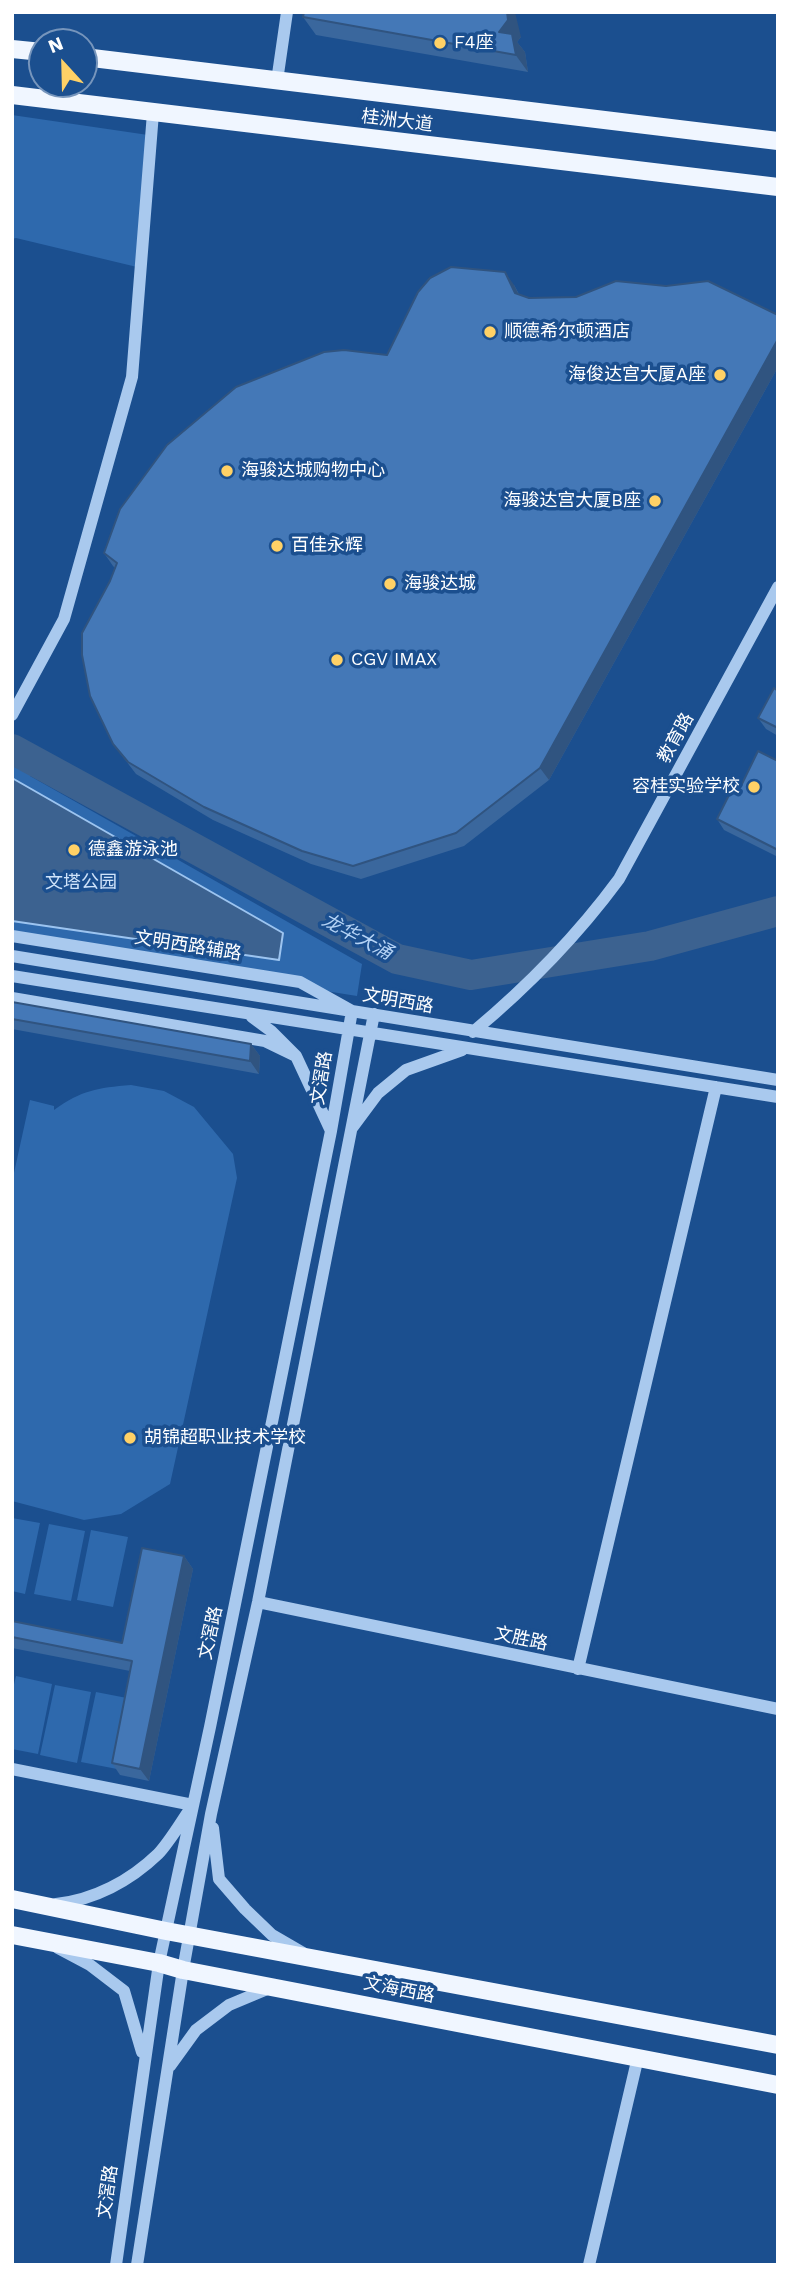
<!DOCTYPE html>
<html>
<head>
<meta charset="utf-8">
<style>
  body { margin:0 }
  #map { position:relative; width:790px; height:2277px; overflow:hidden; background:#1b4f8f; font-family:"Work Sans",sans-serif }
  canvas { display:block }
  .frame { position:absolute; inset:0; border:14px solid #fff; pointer-events:none }
  .north { position:absolute; left:28px; top:28px; width:70px; height:70px; box-sizing:border-box; background:#1b4f8f; border:2px solid #7695bc; border-radius:50%; rotate:338deg; font-size:19px; font-weight:700; line-height:28px; text-align:center; color:#fff }
  .north::after { content:''; display:block; margin:auto; width:24px; height:32px; background:#ffd166; clip-path:polygon(50% 0,100% 100%,50% 72%,0 100%) }
</style>
</head>
<body>
<div id="map">
<canvas width="790" height="2277"></canvas>
<div class="frame"></div>
<div class="north">N</div>
</div>
<script>
const g = document.querySelector('canvas').getContext('2d');
g.lineJoin = 'round';
function fill(path, color) {
  g.fillStyle = color;
  g.fill(path, 'evenodd');
}
function strokePath(path, color, width, dash) {
  g.strokeStyle = color;
  g.lineWidth = width;
  g.lineCap = dash ? 'butt' : 'round';
  g.setLineDash(dash || []);
  g.stroke(path);
}
function label(font, color, halo, rows, align = 'center') {
  g.font = font + ' "Work Sans","Noto Sans SC",sans-serif';
  g.lineWidth = 7;
  g.setLineDash([]);
  g.textBaseline = 'middle';
  g.strokeStyle = halo;
  g.fillStyle = color;
  for (const [text, x, y, turn = 0] of rows) {
    g.save();
    g.translate(x, y);
    g.rotate((+turn || 0) * Math.PI / 180);
    g.textAlign = isNaN(turn) ? turn : align;
    if (halo) g.strokeText(text, 0, 0);
    g.fillText(text, 0, 0);
    g.restore();
  }
}
fill(new Path2D(`
  M12 115 155 136 137 267 16 238 12 239Z
  M12 734 40 756 30 776 362 964 357 996 12 941Z
  M131 1085 164 1091 194 1107 233 1154 237 1178 170 1484 121 1514 84 1520 12 1501V1182L30 1100 54 1106V1110C82 1090 97 1088 131 1085Z
  M12 1518 40 1523 25 1594 12 1591Z
  M49 1524 85 1531 71 1601 34 1594Z
  M91 1530 128 1537 113 1607 77 1600Z
  M16 1676 52 1684 38 1754 12 1749V1693Z
  M55 1685 91 1692 77 1763 40 1755Z
  M96 1692 132 1699 117 1769 81 1762Z`), '#2e69ad');
const water = new Path2D(`
  M12 778 283 933 279 960 12 921Z`);
fill(water, '#3c6290');
strokePath(water, '#9cc4f0', 2);
strokePath(new Path2D(`
  M12 749 397 959 471 975 650 946 778 911`), '#3c6290', 30);
strokePath(new Path2D(`
  M277 81 287 12
  M12 715 64 619 132 377 153 113
  M12 936 300 982 352 1011 331 1131 285 1358 210 1727 159 1963 116 2265
  M12 956 778 1080
  M12 976 778 1097
  M12 998 265 1041 296 1056
  M252 1017 271 1031 296 1056 331 1131
  M473 1032C527 987 577 936 619 879L778 587
  M352 1128 378 1093 406 1070 462 1050
  M258 1602 778 1709
  M578 1669 716 1087
  M12 1769 193 1805C182 1820 171 1840 158 1854 130 1881 94 1900 56 1904
  M213 1828 219 1879 245 1909 272 1935 303 1953
  M58 1948 90 1965 124 1991 142 2052
  M170 2066 196 2030 229 2005 272 1987
  M137 2265 183 1970 211 1814 258 1602 374 1014
  M589 2265 638 2057`), '#a9c9ee', 12);
strokePath(new Path2D(`
  M12 49 42 52
  M84 57 778 141
  M12 95 778 187
  M12 1899 166 1931 778 2045
  M12 1935 159 1963 183 1970 778 2085`), '#f0f6ff', 18);
fill(new Path2D(`
  M303 17 521 37 517 42 525 52 528 72 316 35Z
  M514 285 519 294 529 298 778 315V367L549 780 464 846 361 879 311 864 213 820 136 774 113 744 110 581 115 568 113 566 104 553 387 355Z
  M778 691V736L766 729 758 718Z
  M778 761V857L724 830 717 819 739 790Z
  M12 1002 251 1044 260 1056 259 1074 12 1029Z
  M184 1556 193 1569 149 1781 120 1775 112 1763 130 1671 12 1648V1621L122 1643Z`), '#3a679d');
fill(new Path2D(`
  M507 12H515L521 37 517 42 525 52 528 72 499 32Z
  M505 272 514 285 524 305 515 293Z
  M778 339V367L549 780 540 768Z
  M251 1044 260 1056 259 1074 250 1061Z
  M184 1556 193 1569 149 1781 140 1769Z`), '#305480');
const building = new Path2D(`
  M304 12H507L508 20 499 32 512 34 516 55 303 17Z
  M451 267 505 272 515 293 529 298 576 297 616 281 666 286 708 281 778 315V339L540 768 456 833 353 866 302 851 204 807 128 762 113 744 90 696 82 655V633L110 581 117 563 104 553 120 509 167 445 236 387 324 352 344 350 387 355 418 292 430 278Z
  M774 688 778 691V728L758 718Z
  M758 751 778 761V850L717 819 733 787 739 790Z
  M12 1002 251 1044 250 1061 12 1019Z
  M142 1548 184 1556 140 1769 112 1763 132 1661 12 1637V1621L122 1643Z`);
fill(building, '#4478b7');
strokePath(building, '#305480', 2);
for (const [x, y, r, color] of [
  [440,43,7,"#ffd166"],
  [490,332,7,"#ffd166"],
  [720,375,7,"#ffd166"],
  [227,471,7,"#ffd166"],
  [655,501,7,"#ffd166"],
  [277,546,7,"#ffd166"],
  [390,584,7,"#ffd166"],
  [337,660,7,"#ffd166"],
  [754,787,7,"#ffd166"],
  [74,850,7,"#ffd166"],
  [130,1438,7,"#ffd166"]
]) {
  const dot = new Path2D();
  dot.arc(x, y, r, 0, 2 * Math.PI);
  g.fillStyle = color;
  g.fill(dot);
  strokePath(dot, '#1b4f8f', 2.5);
}
label('18px', '#fff', '#1b4f8f', [
  ["F4座",454,43],
  ["顺德希尔顿酒店",504,332],
  ["海俊达宫大厦A座",706,375,"right"],
  ["海骏达城购物中心",241,471],
  ["海骏达宫大厦B座",641,501,"right"],
  ["百佳永辉",291,546],
  ["海骏达城",404,584],
  ["CGV IMAX",351,660],
  ["容桂实验学校",740,787,"right"],
  ["德鑫游泳池",88,850],
  ["胡锦超职业技术学校",144,1438]
], 'left');
label('18px', '#fff', '#1b4f8f', [
  ["桂洲大道",397,121,7],
  ["教育路",676,738,-61],
  ["文明西路辅路",188,946,9],
  ["文明西路",398,1001,10],
  ["文滘路",322,1078,-81],
  ["文滘路",211,1633,-78],
  ["文胜路",521,1639,12],
  ["文海西路",399,1990,11],
  ["文滘路",108,2192,-82]
]);
label('18px', '#cfe3fa', '#1b4f8f', [
  ["文塔公园",81,883]
]);
label('italic 19px', '#b5d3f5', '#1b4f8f', [
  ["龙华大涌",357,937,28]
]);
</script>
</body>
</html>
